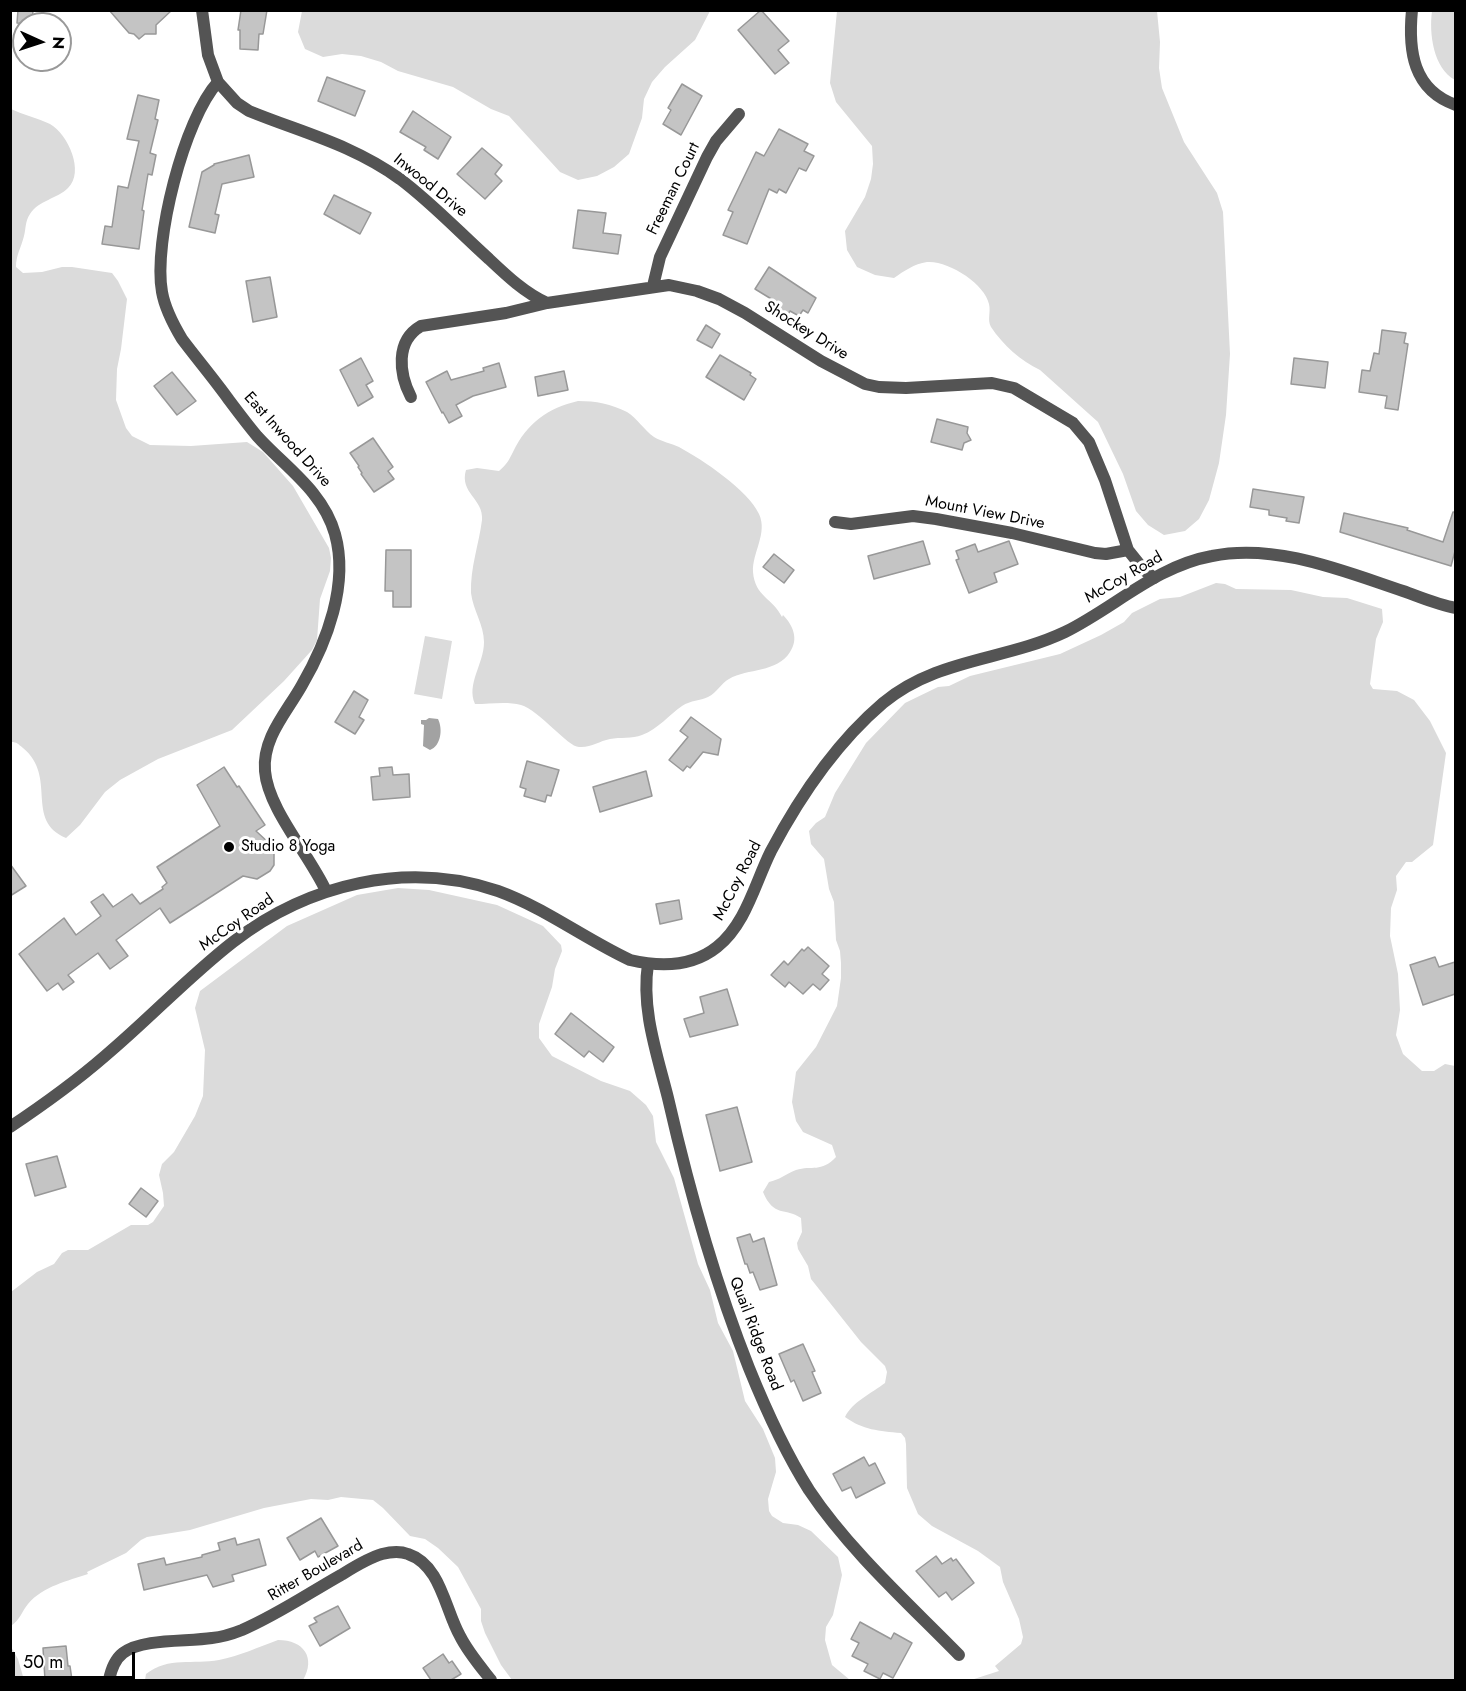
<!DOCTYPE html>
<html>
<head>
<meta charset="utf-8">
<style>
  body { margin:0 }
  #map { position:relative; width:1466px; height:1691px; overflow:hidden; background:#fff; font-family:Jost,sans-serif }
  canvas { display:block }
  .frame { position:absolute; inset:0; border:12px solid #000; pointer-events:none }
  .north { position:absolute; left:12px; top:12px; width:60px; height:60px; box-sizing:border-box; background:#fff; border:2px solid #999; border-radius:50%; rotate:93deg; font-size:16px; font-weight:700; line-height:24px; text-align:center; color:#000 }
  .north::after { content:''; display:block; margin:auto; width:21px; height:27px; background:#000; clip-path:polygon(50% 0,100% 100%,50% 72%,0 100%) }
  .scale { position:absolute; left:12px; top:1652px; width:123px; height:27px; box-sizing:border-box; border:3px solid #000; border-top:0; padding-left:8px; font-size:18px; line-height:21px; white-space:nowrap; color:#000; -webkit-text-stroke:4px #fff; paint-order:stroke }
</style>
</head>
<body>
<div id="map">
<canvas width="1466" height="1691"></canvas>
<div class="frame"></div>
<div class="north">N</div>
<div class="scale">50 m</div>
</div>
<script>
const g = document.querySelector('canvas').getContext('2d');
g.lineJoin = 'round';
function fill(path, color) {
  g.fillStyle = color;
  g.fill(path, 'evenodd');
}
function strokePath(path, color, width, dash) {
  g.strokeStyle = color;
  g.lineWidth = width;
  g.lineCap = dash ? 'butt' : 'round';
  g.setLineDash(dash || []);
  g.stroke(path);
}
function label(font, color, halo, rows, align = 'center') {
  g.font = font + ' Jost,sans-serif';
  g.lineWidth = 6;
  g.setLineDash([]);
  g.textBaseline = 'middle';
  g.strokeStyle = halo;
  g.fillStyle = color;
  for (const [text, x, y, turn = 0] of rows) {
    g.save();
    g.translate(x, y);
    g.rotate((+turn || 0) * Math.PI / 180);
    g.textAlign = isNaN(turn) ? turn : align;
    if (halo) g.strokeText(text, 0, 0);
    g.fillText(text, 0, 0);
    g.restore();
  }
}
fill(new Path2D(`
  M302 11V10L710 11 695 40 665 67 652 82 644 99 642 118 629 154 614 167 597 176 578 180 560 172 509 116 491 109 453 87 398 71 381 62 361 56 342 54 323 57 305 49 298 32Z
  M837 11H1157L1160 42 1159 68 1162 88 1184 142 1217 193 1223 212 1230 354 1226 415 1219 463 1209 500 1199 519 1185 531 1164 535 1148 525 1136 511 1123 474 1098 422 1040 370C1021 361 1003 345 991 327 987 320 991 312 989 304 985 284 948 260 927 262 914 264 904 271 894 278L875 275 857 267 847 250 845 231 865 197 871 179 873 164 872 146 836 102 830 83Z
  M1432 11H1455V80C1433 68 1429 33 1432 11Z
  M11 109C23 115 38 118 50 124 68 134 85 172 68 188 57 199 39 200 30 214 25 221 26 229 24 236 21 248 16 255 16 267L23 273 42 272 62 267H72L112 273 118 281 127 299 121 349 117 369 116 400 126 428 132 436 150 445 191 446 247 442 263 452 293 486 329 548 331 558 330 571 320 599 317 640 312 650 284 681 232 730 158 759 120 780 105 792 80 825 66 838C24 820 58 777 23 748 18 744 17 742 11 742Z
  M578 401C596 401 611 404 627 412 637 418 644 430 654 437 662 442 671 443 679 447 703 460 748 490 759 514 768 533 752 553 753 572 755 597 773 598 782 617L783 615C793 625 799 639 790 652 777 673 748 668 729 679 721 683 717 693 708 697 700 701 691 700 682 706 669 715 658 729 642 735 632 739 620 737 610 739 599 741 591 748 579 747 568 747 539 710 521 705 507 701 490 704 475 704 466 684 484 664 484 642 484 625 473 610 471 593 470 568 479 544 482 520 484 499 459 493 466 470L477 468 499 471C507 464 509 460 513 452 527 423 548 408 578 401Z
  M1216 583 1225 584 1236 589 1291 590 1323 597 1347 598 1382 609 1383 622 1376 639 1370 684 1373 689 1397 691 1414 700 1430 721 1446 753 1433 845 1412 862H1406L1396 876 1397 890 1391 908 1390 936 1398 974 1400 1010 1396 1035 1403 1054 1422 1071H1434L1445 1064 1455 1066V1680H971L999 1671 995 1666 1021 1644 1023 1637 1019 1619 1003 1582 1000 1567 978 1551 932 1526 918 1514 907 1488 906 1444 905 1438 901 1433C879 1431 863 1430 845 1417 852 1402 872 1393 885 1383L887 1372 885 1366 861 1342 811 1279 808 1266 798 1249 797 1243 802 1232 801 1218C785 1207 774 1218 763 1192L769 1182C779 1180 786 1174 796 1170 812 1165 821 1173 836 1157L832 1145 803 1132 796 1121 792 1102 796 1072 816 1047 837 1006 841 978V963L840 951 836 940 834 902 829 889 824 859 811 844 809 831 816 823 825 817 835 793 866 743 905 703 938 687 949 686 970 676 1060 654 1101 635 1124 622 1132 613 1160 599 1180 597Z
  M425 636 452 641 442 699 414 694Z
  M398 888 429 890 497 905 543 926 561 945 562 951 555 969 552 987 539 1024V1038L552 1056 601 1081 630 1091 646 1105 653 1116 656 1142 674 1178 698 1264 710 1290 718 1323 733 1351 745 1401 763 1429 775 1458 776 1472 768 1499 769 1511 772 1516 783 1523 798 1525 811 1531 838 1557 842 1575 833 1615 826 1627 825 1640 832 1665 850 1680H512L501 1665 485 1633 481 1621V1609L458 1567 438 1548 425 1539 410 1536 383 1508 373 1500 341 1497 328 1500 311 1499 264 1508 190 1530 147 1537 141 1540 126 1553 87 1572 88 1574C68 1581 43 1586 28 1604 22 1611 20 1620 11 1626V1292L37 1272 54 1264 62 1253 68 1250H88L131 1225H148L153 1222 164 1206 163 1193 159 1175 162 1164 174 1152 195 1116 203 1096 205 1050 195 1008 200 991 287 926 357 895Z
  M278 1640C304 1640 316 1658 303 1680H145L146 1674C169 1656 193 1665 219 1660 239 1656 259 1647 278 1640Z
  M10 1645 18 1659 24 1680H11Z`), '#dbdbdb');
fill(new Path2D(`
  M429 718 438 719C443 729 441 746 430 750L423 746 424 725 421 724V720H426Z`), '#a2a2a2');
const building = new Path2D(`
  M18 10H33L32 24 17 23Z
  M109 10H172L156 25V34H145L139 39 134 34 129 33Z
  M241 10H267L263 34H259L258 50 240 49V30H238Z
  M761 10 789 41 778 50 789 63 775 74 738 30Z
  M327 77 365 91 355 116 318 101Z
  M682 84 702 96 681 135 663 124 671 110 668 108Z
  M138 95 159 100 155 119 158 120 150 153 156 155 152 175 148 174 142 210 144 211 139 249 102 244 105 226 112 227 118 186 128 188 139 141 127 139Z
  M413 111 451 137 438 159 424 150 426 147 400 132Z
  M779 129 808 144 804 151 814 156 806 171 799 168 786 193 779 189 777 193 769 189 747 244 723 235 733 212 728 210 756 152 764 156Z
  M482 148 502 165 495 174 502 181 485 199 457 174Z
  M249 155 254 177 222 184 215 214 219 215 215 233 189 227 202 172 214 165V164Z
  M334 195 371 213 360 234 324 214Z
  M578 210 606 213 603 233 621 235 618 254 573 248Z
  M769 267 816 298 808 313 803 310 799 316 790 311 788 314 771 304 773 300 755 289Z
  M270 277 277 317 253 322 246 281Z
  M706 325 720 334 712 348 697 340Z
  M1382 330 1406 333 1404 343 1408 344 1398 410 1385 408 1387 396 1359 392 1362 370 1370 371 1374 353 1379 354Z
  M720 355 751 373 750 375 756 379 744 400 706 377Z
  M361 358 373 381 366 385 373 397 358 406 340 370Z
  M1294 358 1328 362 1325 388 1291 384Z
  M499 363 506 387 473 396 456 405 462 416 449 423 443 412 442 413 426 382 447 371 451 380 484 371 483 368Z
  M564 371 568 390 538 396 535 377Z
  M172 372 196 401 177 415 154 386Z
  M937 419 968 427 967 433 971 440 964 443 962 450 931 442Z
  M373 438 393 467 388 471 394 479 374 492 361 474 362 473 358 467 359 466 350 453Z
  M1253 489 1304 497 1299 523 1286 521 1287 518 1269 515V510L1250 507Z
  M1453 512H1455V551L1451 566 1340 532 1344 513 1408 528 1407 530 1443 542Z
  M923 541 930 564 874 579 868 556Z
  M1009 541 1018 564 994 573 997 582 969 593 956 560 959 559 956 551 975 544 978 552Z
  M386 550H411V607H393V591H385Z
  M774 554 794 570 784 583 763 567Z
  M354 691 368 700 359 717 364 720 355 734 335 722Z
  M691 717 721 739 718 755 703 752 690 768 687 766 683 771 669 760 688 737 680 731Z
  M527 761 559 770 551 796 547 795 545 802 524 796 526 789 520 787Z
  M224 767 237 787 239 786 265 825 256 831 270 844 274 851V865L270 871 257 879 243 876 170 923 160 908 116 940 128 956 110 969 98 953 68 975 74 982 63 990 58 983 47 991 19 954 64 918 76 935 101 916 91 902 103 894 113 907 132 894 140 904 163 889 162 887 167 883 157 867 220 826 197 785Z
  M392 767 393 775 409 774 410 797 373 800 371 777 380 776 379 768Z
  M646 771 652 796 600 812 593 787Z
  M10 864 26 886 10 896Z
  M679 900 682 919 660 924 656 904Z
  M808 947 829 966 822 974 829 980 820 990 813 984 803 994 789 982 785 987 771 975 784 961 788 965 802 949 804 951Z
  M1435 957 1439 967 1455 962V994L1423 1005 1410 965Z
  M727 989 738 1025 690 1037 684 1019 704 1013 700 997Z
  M571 1013 614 1047 603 1062 589 1051 584 1057 555 1034Z
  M737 1107 752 1162 720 1171 706 1115Z
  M57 1156 66 1187 35 1196 26 1164Z
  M141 1188 158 1201 146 1217 129 1204Z
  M750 1234 753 1242 764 1238 777 1285 760 1290 753 1272 750 1273 747 1264H745L737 1238Z
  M803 1344 815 1371 812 1372 821 1393 803 1401 794 1380 791 1382 779 1354Z
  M864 1457 869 1466 875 1463 885 1483 856 1498 851 1487 842 1491 833 1474Z
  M321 1518 338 1546 318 1557 315 1551 300 1560 287 1538Z
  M235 1538 237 1545 259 1539 266 1565 232 1575 234 1581 213 1587 207 1575 144 1590 138 1564 164 1558 166 1565 202 1557V1555L220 1550 218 1543Z
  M936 1556 942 1564 951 1558 953 1561 956 1559 974 1583 952 1600 946 1592 939 1597 916 1571Z
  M338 1606 350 1628 320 1646 309 1626 317 1622 314 1618Z
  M860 1622 891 1639 894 1633 912 1643 893 1678 883 1673 880 1679 864 1671 868 1664 852 1656 859 1643 851 1639Z
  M66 1646 68 1666H70L72 1680H45L43 1648Z
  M443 1654 449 1663 452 1661 461 1674 451 1680H431L423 1668Z`);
fill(building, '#c4c4c4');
strokePath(building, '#989898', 1.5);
strokePath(new Path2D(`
  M202 10 208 55 218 82C184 119 153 242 162 292 165 309 173 324 182 339 197 359 214 379 229 400 238 412 247 424 257 436 285 467 323 491 335 534 349 584 327 642 302 685 287 712 262 738 265 771 268 809 309 854 326 891
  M218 82 237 103 249 111C303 133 351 144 400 179 432 203 459 232 489 259 507 276 525 293 547 303
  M653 286 660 257 707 157 716 141 739 114
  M411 397C399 374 395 341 421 326L506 313 547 303 669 285 697 291 719 299 745 313 821 361 865 384 879 387 906 388 992 383 1014 388 1073 423 1089 442 1105 480 1128 550 1144 570 1154 578
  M835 522 851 524 913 516 936 519 1012 533 1095 553 1106 554 1128 550
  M648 964C641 1009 657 1054 668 1098 689 1190 714 1280 749 1368 766 1410 785 1452 809 1490 849 1550 909 1604 959 1655
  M109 1680C111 1670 114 1660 123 1653 143 1638 187 1642 212 1638 222 1637 232 1634 242 1630 277 1615 309 1593 341 1575 354 1567 368 1558 382 1554 390 1552 400 1551 408 1554 441 1565 445 1610 460 1636 468 1652 480 1666 491 1680`), '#545454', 12);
strokePath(new Path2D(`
  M1412 10C1408 51 1413 90 1456 105
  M10 1127C43 1105 75 1082 105 1056 149 1019 188 977 233 942 308 884 407 860 498 891 545 908 585 939 630 960 660 967 692 967 717 947 746 924 755 883 771 851 799 798 836 743 883 703 937 658 1004 661 1065 632 1114 608 1156 566 1212 556 1276 543 1343 571 1403 591 1420 597 1438 605 1456 608`), '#545454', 12);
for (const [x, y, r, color] of [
  [229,847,6,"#000"]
]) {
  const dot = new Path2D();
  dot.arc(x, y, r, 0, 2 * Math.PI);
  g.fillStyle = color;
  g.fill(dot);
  strokePath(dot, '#fff', 2);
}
label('16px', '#000', '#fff', [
  ["Inwood Drive",430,186,39],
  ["Freeman Court",674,189,-64],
  ["Shockey Drive",806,331,32],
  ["East Inwood Drive",287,440,48],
  ["Mount View Drive",985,513,11],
  ["McCoy Road",1124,578,-30],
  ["McCoy Road",738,881,-63],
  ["McCoy Road",237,923,-35],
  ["Quail Ridge Road",755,1334,69],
  ["Ritter Boulevard",316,1571,-30]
]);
label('16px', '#000', '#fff', [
  ["Studio 8 Yoga",241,847]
], 'left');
</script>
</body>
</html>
